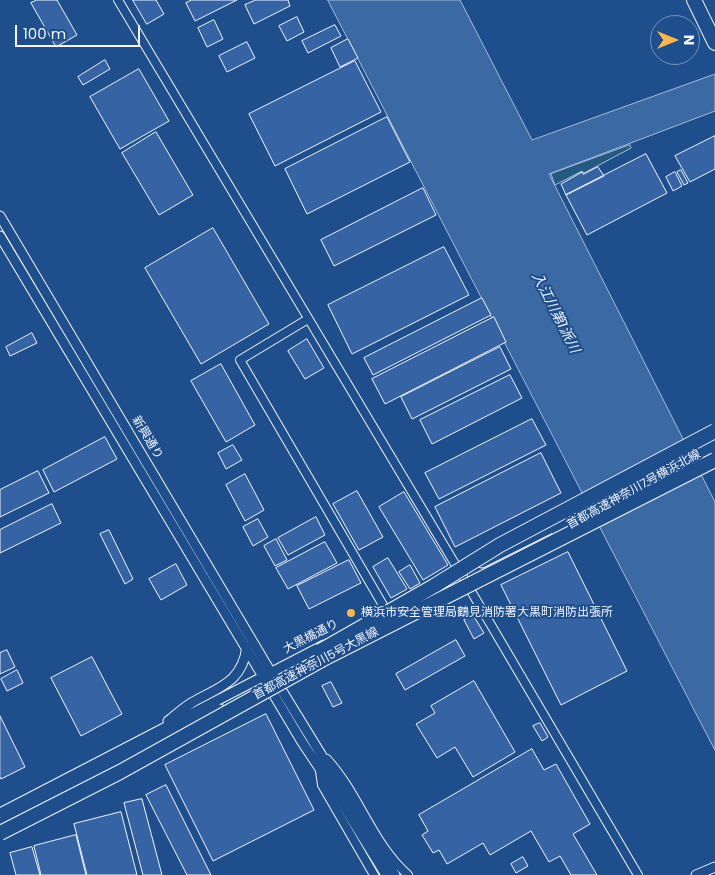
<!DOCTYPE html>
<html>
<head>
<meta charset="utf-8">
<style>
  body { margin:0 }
  #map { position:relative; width:715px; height:875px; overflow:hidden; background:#1f4e8c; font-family:Poppins,sans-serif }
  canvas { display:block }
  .north { position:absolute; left:650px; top:15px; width:50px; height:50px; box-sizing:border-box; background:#1f4e8c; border:1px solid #7391ba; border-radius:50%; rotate:90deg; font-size:14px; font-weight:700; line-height:20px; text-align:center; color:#f2f6ff }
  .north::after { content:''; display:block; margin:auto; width:18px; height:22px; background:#ffb74d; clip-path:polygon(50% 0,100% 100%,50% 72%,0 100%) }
  .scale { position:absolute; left:15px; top:25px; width:125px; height:22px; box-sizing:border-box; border:2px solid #f2f6ff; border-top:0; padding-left:6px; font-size:15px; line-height:18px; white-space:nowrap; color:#f2f6ff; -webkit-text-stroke:4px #1f4e8c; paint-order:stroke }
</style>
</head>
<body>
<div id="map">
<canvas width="715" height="875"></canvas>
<div class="north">N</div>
<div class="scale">100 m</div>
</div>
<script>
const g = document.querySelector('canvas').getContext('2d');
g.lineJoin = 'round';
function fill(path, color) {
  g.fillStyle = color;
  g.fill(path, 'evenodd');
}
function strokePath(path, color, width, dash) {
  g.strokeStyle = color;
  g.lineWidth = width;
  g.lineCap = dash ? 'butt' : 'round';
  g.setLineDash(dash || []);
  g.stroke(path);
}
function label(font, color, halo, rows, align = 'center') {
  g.font = font + ' Poppins,"Noto Sans JP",sans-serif';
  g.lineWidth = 4;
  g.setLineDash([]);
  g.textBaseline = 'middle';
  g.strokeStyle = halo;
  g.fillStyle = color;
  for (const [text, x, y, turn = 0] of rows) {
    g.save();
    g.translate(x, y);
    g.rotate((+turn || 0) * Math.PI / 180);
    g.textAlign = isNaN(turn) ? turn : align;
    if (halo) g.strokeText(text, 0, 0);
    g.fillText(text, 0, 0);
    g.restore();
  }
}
const green = new Path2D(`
  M630 145 631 148 584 173 582 171 555 185 551 174Z`);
fill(green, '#245a82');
strokePath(green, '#a8bbd7', 1);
const water = new Path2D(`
  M328 0H460L532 140 715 74V111L549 174 715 502V750Z`);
fill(water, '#3b69a3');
strokePath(water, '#a8bbd7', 1);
const building = new Path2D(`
  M37 0H57L77 35 56 47 31 3Z
  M133 0H156L164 14 147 24Z
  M192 0H237L195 21 186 3Z
  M256 0H288L290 6 254 24 245 5Z
  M297 17 304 32 287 41 279 26Z
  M214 20 223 39 207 47 198 28Z
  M335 25 341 36 308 53 302 41Z
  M348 39 358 58 340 67 331 48Z
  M247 42 255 58 227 72 219 56Z
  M105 60 110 69 83 85 78 77Z
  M355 61 381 112 275 166 249 114Z
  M139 69 169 121 120 149 90 97Z
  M387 117 410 162 307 214 285 169Z
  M156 132 193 195 159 215 122 153Z
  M715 136V169L690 182 675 156Z
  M646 154 667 193 587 235 566 195Z
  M598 167 604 176 566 195 561 184 582 172 583 174Z
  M681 170 688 183 684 185 677 172Z
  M675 172 682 186 673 191 666 177Z
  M423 188 436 215 334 266 321 240Z
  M213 228 269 324 201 364 145 268Z
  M444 247 469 295 352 354 328 305Z
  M482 298 491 315 373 375 364 358Z
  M494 317 506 342 385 404 372 379Z
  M32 333 37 343 10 356 6 347Z
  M307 339 324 368 305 379 288 351Z
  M500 347 511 369 412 419 401 397Z
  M221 364 255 425 226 442 191 381Z
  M510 375 522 398 432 444 420 420Z
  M532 419 546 445 439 499 425 473Z
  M105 437 117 459 54 492 43 470Z
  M233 445 242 460 226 469 218 453Z
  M541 453 561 493 455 547 435 507Z
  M38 471 49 493 0 517V490Z
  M245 474 264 510 245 521 226 485Z
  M357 491 383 537 359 550 333 504Z
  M404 492 448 565 423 580 379 507Z
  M52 504 61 523 0 553V530Z
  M316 517 325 535 288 555 278 538Z
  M258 519 268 537 253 546 243 527Z
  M109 530 133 579 125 584 100 534Z
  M276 539 287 560 275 566 264 546Z
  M325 542 337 563 288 589 276 568Z
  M568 552 627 671 561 705 501 585Z
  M388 558 407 589 391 598 373 567Z
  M349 560 361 583 309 609 297 586Z
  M176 564 187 585 161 600 149 579Z
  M410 565 420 583 410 589 399 572Z
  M473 615 484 633 474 639 464 620Z
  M456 640 465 656 405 690 396 674Z
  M7 650 15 667 0 674V653Z
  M92 657 122 714 81 736 51 678Z
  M17 670 23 683 7 691 1 679Z
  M474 681 515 752 473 777 455 747 437 758 416 724 435 713 431 706Z
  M331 682 342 703 333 707 322 686Z
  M266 714 314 810 213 861 165 765Z
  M0 716 25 767 1 779 0 777Z
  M540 723 548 737 542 741 533 726Z
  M532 749 544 770 556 764 590 824 573 834 597 875H571L560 856 549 862 531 831 490 855 483 843 447 864 439 850 433 853 422 835 428 831 419 815Z
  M166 785 211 875H187L146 795Z
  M142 799 162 875H143L124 803Z
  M121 812 137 875H87L74 824Z
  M76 835 86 875H41L34 846Z
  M32 847 40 875H16L10 853Z
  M523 857 528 866 516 873 511 864Z`);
fill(building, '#3563a3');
strokePath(building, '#f2f6ff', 1);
const minor = new Path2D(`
  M118 0 461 574 638 875
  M308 319 240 360 387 612
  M327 759C359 794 372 843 408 875
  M320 771 322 785 374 875`);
const tertiary = new Path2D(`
  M0 216 276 681 395 875
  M0 236 302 742 330 784 386 875
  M482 563 566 521
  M168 721C176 715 184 707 193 702 220 687 242 682 247 647
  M0 813 324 645
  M0 823 220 709
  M696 875 715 867`);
const motorway = new Path2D(`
  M694 0 715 43
  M559 532 715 446`);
strokePath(minor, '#f2f6ff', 10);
strokePath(tertiary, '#f2f6ff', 11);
strokePath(motorway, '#f2f6ff', 16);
strokePath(minor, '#1f4e8c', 8);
strokePath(tertiary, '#1f4e8c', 9);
strokePath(motorway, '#1f4e8c', 14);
const motorwayBridge = new Path2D(`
  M320 651 434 586 500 545 715 431
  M0 833 120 772 327 657 715 460`);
strokePath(motorwayBridge, '#f2f6ff', 16, []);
strokePath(motorwayBridge, '#1f4e8c', 14);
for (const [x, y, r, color] of [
  [351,613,5,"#ffb74d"]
]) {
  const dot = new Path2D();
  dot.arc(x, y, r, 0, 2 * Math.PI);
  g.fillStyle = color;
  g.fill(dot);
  strokePath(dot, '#1f4e8c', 2);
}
label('12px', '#f2f6ff', '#1f4e8c', [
  ["新興通り",147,438,59],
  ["首都高速神奈川7号横浜北線",634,490,-29],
  ["大黒橋通り",311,637,-27],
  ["首都高速神奈川5号大黒線",316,664,-28]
]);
label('12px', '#f2f6ff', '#1f4e8c', [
  ["横浜市安全管理局鶴見消防署大黒町消防出張所",361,613]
], 'left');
label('italic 14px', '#f2f6ff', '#1f4e8c', [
  ["入江川第1派川",555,313,63]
]);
</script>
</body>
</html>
